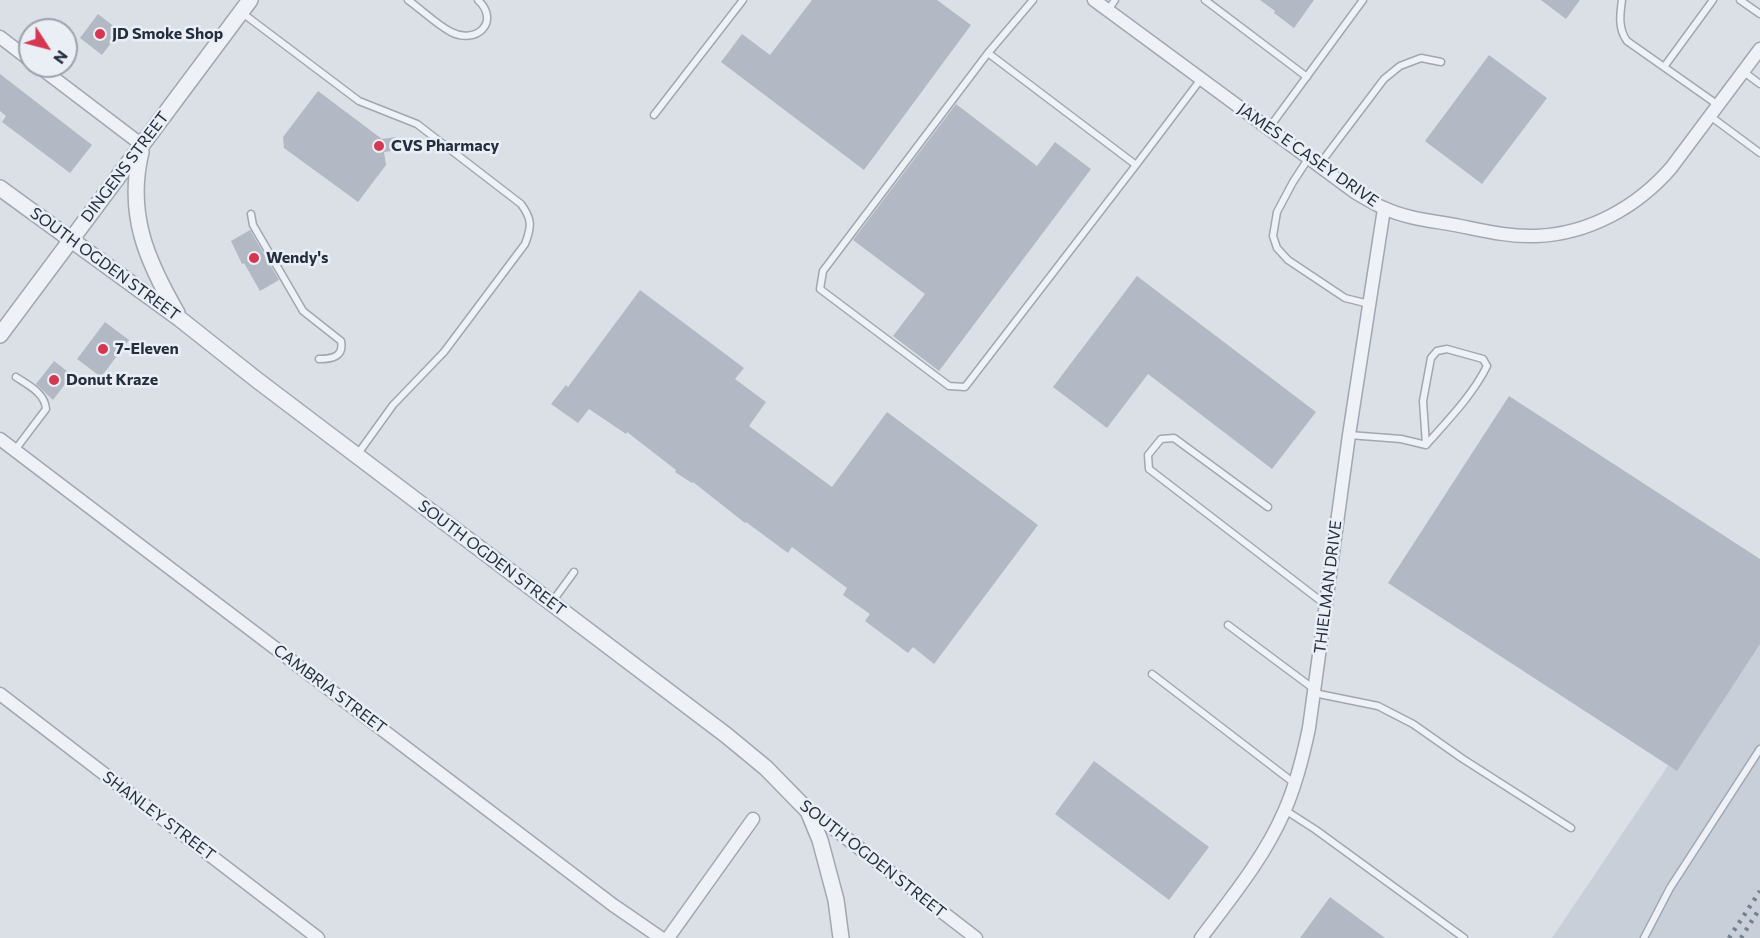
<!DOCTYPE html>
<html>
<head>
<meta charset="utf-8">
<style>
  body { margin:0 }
  #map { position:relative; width:1760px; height:938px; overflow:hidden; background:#dbe0e7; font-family:Commissioner,sans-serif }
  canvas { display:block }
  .north { position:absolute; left:18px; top:18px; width:60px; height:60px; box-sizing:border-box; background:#eaeff5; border:2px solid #9ba2ac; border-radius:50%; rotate:126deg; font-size:16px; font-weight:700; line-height:24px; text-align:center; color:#242e3e }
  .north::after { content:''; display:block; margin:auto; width:21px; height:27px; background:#d53753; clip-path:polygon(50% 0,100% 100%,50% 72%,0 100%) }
</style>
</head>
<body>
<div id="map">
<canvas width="1760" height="938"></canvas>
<div class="north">N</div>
</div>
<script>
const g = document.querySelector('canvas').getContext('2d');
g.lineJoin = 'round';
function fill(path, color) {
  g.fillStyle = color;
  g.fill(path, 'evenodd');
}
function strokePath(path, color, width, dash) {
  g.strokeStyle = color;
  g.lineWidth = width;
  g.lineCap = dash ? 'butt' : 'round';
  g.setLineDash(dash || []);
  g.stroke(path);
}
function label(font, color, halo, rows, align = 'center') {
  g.font = font + ' Commissioner,sans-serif';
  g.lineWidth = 5;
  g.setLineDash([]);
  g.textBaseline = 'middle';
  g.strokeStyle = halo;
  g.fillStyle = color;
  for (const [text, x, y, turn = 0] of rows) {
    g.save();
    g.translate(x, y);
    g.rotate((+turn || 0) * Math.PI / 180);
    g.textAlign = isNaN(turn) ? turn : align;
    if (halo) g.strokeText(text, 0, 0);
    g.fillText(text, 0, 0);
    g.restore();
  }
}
fill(new Path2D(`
  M1760 629V938H1552Z`), '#c9cfd9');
fill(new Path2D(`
  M812 0H937L971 25 864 170 721 62 742 34 770 55Z
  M1260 0H1314L1294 28 1274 13 1275 11Z
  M1541 0H1580L1566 19Z
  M98 14 120 31 102 55 80 38Z
  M1489 55 1547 98 1482 184 1425 141Z
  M0 74 92 145 70 173 2 122 6 116 0 111Z
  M318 91 382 139 396 137 398 150 384 152 386 165 358 202 284 148 283 137Z
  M956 104 1037 166 1055 142 1091 169 939 371 893 336 925 294 853 240Z
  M250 230 279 280 260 291 244 263 242 264 231 241Z
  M1137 276 1316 412 1272 469 1148 374 1107 428 1053 387Z
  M640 290 744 368 735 379 766 402 749 426 832 487 887 412 1038 525 934 664 913 647 908 653 865 621 870 614 843 595 847 588 792 547 788 553 746 522 745 523 693 482 692 483 675 472 676 470 627 432 626 434 589 409 578 423 551 404 566 385 568 387Z
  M105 322 129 340 101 377 77 359Z
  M54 361 72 375 53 400 36 384Z
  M1509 396 1760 559V644L1677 771 1388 583Z
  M1094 761 1209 847 1169 900 1055 814Z
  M1330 897 1385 938H1300Z`), '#b2b9c4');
const service = new Path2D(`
  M408 0C422 10 436 24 451 32 476 45 501 22 478 0
  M1033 0 988 53 1136 165 1201 79
  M1205 0 1307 77
  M1622 0C1620 14 1618 29 1627 41L1718 105
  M1740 0 1760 14
  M1108 10 1115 0
  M241 12 359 101 417 124 521 204C532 219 532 226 525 244L444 352 393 405 357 455
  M988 53 823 271 820 289 949 386 965 387 1136 165
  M1664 67 1713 0
  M1744 72 1760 84
  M654 115 743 0
  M1710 116 1760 153
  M1269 128 1363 0
  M1308 159 1293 182 1277 212 1273 236 1277 248 1288 260 1345 298 1369 304
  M1319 165 1384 79 1400 66 1421 58 1441 62
  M251 214 253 225 303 311 341 341C344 357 332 359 319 359
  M1349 435 1401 439 1426 445 1423 401 1431 358 1437 351 1447 349 1483 359 1487 366C1472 396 1448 420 1426 445
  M15 450 46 409C45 393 28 385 16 377
  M1268 507 1174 438 1161 439 1148 455 1149 469 1326 605
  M552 602 574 572
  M1228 625 1314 689
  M1152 674 1294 783
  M1314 693 1378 706 1413 724 1463 759 1571 828
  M1285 810 1316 830 1464 938
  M1644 938 1670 888 1760 749`);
const minor = new Path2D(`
  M1094 0 1356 193C1365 198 1374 204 1384 208 1407 219 1435 221 1460 226 1485 231 1510 237 1536 236 1589 234 1637 207 1671 168L1760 49
  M0 37 30 60
  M38 66 142 145
  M0 439 613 905 661 938
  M0 694 318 938
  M808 811 837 831 976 938
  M668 938 753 819
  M1201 938C1231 898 1264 858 1284 812 1296 785 1303 757 1309 728L1349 435 1384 209`);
const tertiary = new Path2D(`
  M141 152C126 214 147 261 177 313
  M0 188 180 319 257 380 726 735 766 768 808 811 820 840 836 900 841 938
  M0 335 250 0`);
strokePath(service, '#a0a7b1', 9);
strokePath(minor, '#a0a7b1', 15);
strokePath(tertiary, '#a0a7b1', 18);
strokePath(service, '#eef1f5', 6);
strokePath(minor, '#eef1f5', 12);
strokePath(tertiary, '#eef1f5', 15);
strokePath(new Path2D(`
  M1729 938 1760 891
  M1741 938 1760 908`), '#748091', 4.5, [3, 6]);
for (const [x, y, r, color] of [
  [100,34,6,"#d53753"],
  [379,146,6,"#d53753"],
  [254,258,6,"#d53753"],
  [103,349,6,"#d53753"],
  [54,380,6,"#d53753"]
]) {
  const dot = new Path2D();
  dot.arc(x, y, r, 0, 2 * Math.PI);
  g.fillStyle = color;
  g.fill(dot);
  strokePath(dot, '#eaeff5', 2);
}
label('bold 16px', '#242e3e', '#eaeff5', [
  ["JD Smoke Shop",112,34],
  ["CVS Pharmacy",391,146],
  ["Wendy's",266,258],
  ["7-Eleven",115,349],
  ["Donut Kraze",66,380]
], 'left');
label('16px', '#242e3e', '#eaeff5', [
  ["JAMES E CASEY DRIVE",1308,155,35],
  ["DINGENS STREET",125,167,-53],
  ["SOUTH OGDEN STREET",105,264,36],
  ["SOUTH OGDEN STREET",492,558,37],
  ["THIELMAN DRIVE",1328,587,-83],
  ["CAMBRIA STREET",330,689,37],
  ["SHANLEY STREET",159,816,37],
  ["SOUTH OGDEN STREET",873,859,38]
]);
</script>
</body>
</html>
